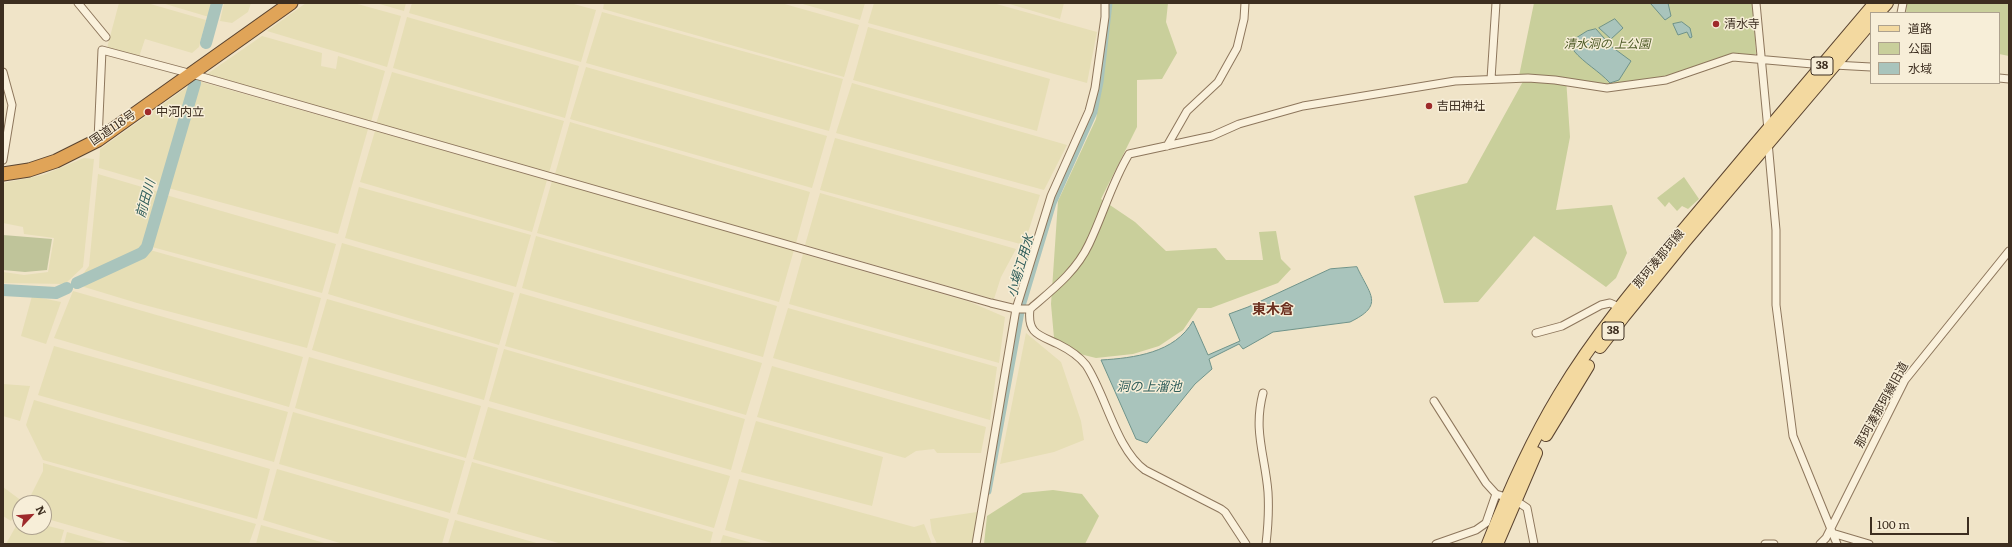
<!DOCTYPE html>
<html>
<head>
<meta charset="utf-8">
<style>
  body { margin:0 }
  #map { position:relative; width:2012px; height:547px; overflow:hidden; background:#f0e4c8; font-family:Literata,"Noto Sans JP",serif }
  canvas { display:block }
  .frame { position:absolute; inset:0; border:4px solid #3d2e20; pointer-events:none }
  .legend { position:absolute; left:1870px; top:12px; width:130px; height:72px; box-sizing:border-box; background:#f7eed8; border:1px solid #ada18e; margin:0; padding:5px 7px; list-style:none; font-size:12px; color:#3d2e20 }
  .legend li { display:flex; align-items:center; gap:8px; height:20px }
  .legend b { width:20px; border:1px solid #ada18e }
  .north { position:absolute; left:12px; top:495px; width:40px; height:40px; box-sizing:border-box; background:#f7eed8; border:1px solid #ada18e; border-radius:50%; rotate:64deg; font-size:11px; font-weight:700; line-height:16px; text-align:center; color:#3d2e20 }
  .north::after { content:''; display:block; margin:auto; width:14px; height:18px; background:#9e2a2b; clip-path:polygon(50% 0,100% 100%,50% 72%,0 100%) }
  .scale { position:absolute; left:1870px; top:517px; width:99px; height:18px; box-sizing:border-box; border:2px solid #3d2e20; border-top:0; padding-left:5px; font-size:12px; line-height:14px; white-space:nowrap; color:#3d2e20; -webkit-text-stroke:3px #f7eed8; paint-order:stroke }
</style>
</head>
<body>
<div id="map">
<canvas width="2012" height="547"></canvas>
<div class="frame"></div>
<ul class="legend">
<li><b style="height:5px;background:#f3d9a0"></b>道路</li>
<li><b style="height:11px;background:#c9cf9b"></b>公園</li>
<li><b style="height:11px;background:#a9c4bc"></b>水域</li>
</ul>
<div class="north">N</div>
<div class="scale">100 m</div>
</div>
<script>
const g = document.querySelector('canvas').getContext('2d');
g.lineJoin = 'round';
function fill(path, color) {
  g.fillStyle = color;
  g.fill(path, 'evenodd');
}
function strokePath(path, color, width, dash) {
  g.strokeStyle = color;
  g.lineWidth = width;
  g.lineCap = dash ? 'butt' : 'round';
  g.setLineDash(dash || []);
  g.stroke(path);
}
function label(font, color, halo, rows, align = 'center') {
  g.font = font + ' Literata,"Noto Sans JP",serif';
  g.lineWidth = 3;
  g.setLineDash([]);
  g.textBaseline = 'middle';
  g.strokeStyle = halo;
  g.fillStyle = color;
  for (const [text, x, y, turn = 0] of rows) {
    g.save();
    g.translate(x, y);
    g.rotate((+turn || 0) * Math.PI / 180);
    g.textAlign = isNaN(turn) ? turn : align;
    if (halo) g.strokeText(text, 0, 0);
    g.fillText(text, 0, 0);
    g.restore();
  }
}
fill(new Path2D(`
  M119 3H147L206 20 199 47 192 53 145 39 139 57 107 48Z
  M162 3H213L209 17Z
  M224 3H251L248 12 232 23 220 21Z
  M306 3H354L401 16 387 67 267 31Z
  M376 3H406L404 11Z
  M412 3H570L596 10 581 62 409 13Z
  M604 3H781L859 25 844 77 603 9Z
  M799 3H865L860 20Z
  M874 3H993L1097 32 1087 83 868 23Z
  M1006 3H1064L1060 19Z
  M602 12 843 79 829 131 586 63Z
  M407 17 579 66 565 118 393 68Z
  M868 27 1050 79 1037 131 853 80Z
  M262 36 322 53 321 66 336 69 338 56 385 71 371 122 207 74Z
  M586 67 827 136 812 188 570 119Z
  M392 72 564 121 549 173 376 124Z
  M198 81 368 129 338 234 168 188Z
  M852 83 1067 145 1044 190 836 133Z
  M190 85 161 186 99 168 100 149Z
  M570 122 810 192 796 243 555 174Z
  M375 131 547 180 532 232 360 182Z
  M835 138 1040 195 1024 245 820 190Z
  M84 158 94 159 83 267 65 284 3 283V272L24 275 48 272 54 238 24 234 23 227 3 223V183L43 175Z
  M98 174 159 192 143 248 79 279 89 266Z
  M552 181 794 250 779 302 537 233Z
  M359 187 531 235 516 287 345 238Z
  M820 193 1016 249 1001 277 994 299 805 245Z
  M166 195 336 244 322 293 152 247Z
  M536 236 777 306 763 357 522 288Z
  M342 243 514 293 499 345 328 294Z
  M150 250 321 298 307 348 137 303 81 286 144 255Z
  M803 254 970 302 1005 317 999 363 789 304Z
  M73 291 303 357 289 407 54 338Z
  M520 293 762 363 746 415 505 346Z
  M32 296 61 302 46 344 21 336Z
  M327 299 498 348 484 400 312 350Z
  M788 308 997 367 990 420 773 358Z
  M1026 333 1061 362 1081 421 1084 440 1054 452 1000 464Z
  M54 346 288 412 274 462 38 395Z
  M504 349 745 419 731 470 489 401Z
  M309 357 481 406 466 458 295 408Z
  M772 366 986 427 981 453H937L934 449 916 451 905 458 757 417Z
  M3 384 30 386 20 421 3 416Z
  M34 400 270 469 257 519 43 460 26 425Z
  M488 407 730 476 714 528 473 459Z
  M293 412 465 461 450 513 279 464Z
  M756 421 883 457 872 506 741 472Z
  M472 462 713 532 710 544H562L457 514Z
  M43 463 256 524 249 544H135L44 518V503H27L43 471Z
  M277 469 449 519 442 544H343L263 520Z
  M739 479 914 527 924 524 932 544H776L725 530Z
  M3 487 22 501 11 521 3 516Z
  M977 512 973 544H937L932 533 930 519Z
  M20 519V527H44V525L64 530 60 544H6Z
  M455 520 540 544H448Z
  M261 525 328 544H256Z
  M67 532 110 544H64Z
  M723 535 756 544H720Z`), '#e6deb5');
fill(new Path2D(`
  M1110 3H1168L1166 22 1177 53 1162 79 1137 80V127L1101 199 1135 222 1166 251 1216 248 1226 260H1263L1259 232 1276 231 1281 259 1291 269 1278 283 1211 308H1198L1183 330 1159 346 1133 354 1096 358 1080 354 1054 338 1051 304 1058 201 1096 119 1101 88Z
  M1534 3H1753L1756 54 1674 81 1609 85 1566 78 1570 137 1556 210 1612 205 1627 253 1616 278 1606 287 1534 236 1478 302 1444 303 1414 196 1467 183 1526 76H1519Z
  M1907 3 2009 4V56L1999 54V13H1906Z
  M1684 177 1699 199 1688 209 1682 206 1677 211 1669 202 1665 207 1657 198Z
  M1053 490 1082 494 1099 516 1085 544H984L987 516 1023 493Z`), '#c9cf9b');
fill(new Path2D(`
  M3 235 52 239 47 270 25 272 3 270Z`), '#bfc49a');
const water = new Path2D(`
  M1652 3H1668L1671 16 1665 20 1651 4Z
  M1615 19 1623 28 1611 39 1599 28Z
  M1682 22 1690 28 1692 37 1690 38 1687 32 1678 35 1673 24Z
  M1596 29 1612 47 1631 61 1619 80 1610 83C1599 71 1584 63 1574 51L1576 38 1587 31Z
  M1357 267C1370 295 1385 305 1350 322L1273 332 1243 349 1239 344 1209 359 1212 369 1195 384 1147 443 1136 439 1101 360C1134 358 1175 353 1193 321L1208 355 1240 341 1229 314 1248 307 1330 269Z`);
fill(water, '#a9c4bc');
strokePath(water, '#6f938a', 1);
strokePath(new Path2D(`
  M988 491 1022 306 1053 203 1094 112 1100 82 1109 3`), '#a9c4bc', 7);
strokePath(new Path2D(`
  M206 43 217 3
  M77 283 142 253 147 247 195 83
  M3 290 56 293 67 288`), '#a9c4bc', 12);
const street = new Path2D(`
  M78 3 106 37
  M1756 3 1768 130
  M1901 13 1903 3
  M1834 65 1871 67
  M3 72 12 105 3 160
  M1999 78 2009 79
  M1491 79 1496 3
  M98 140 102 50 192 74 991 303 1016 309H1030C1052 290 1076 272 1089 244 1103 215 1112 182 1129 154L1212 136 1239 124 1303 106 1455 81 1528 78 1555 80 1607 88 1666 80 1733 57 1824 65
  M1768 142 1776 230V305L1793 436 1837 544
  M1167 146 1187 111 1218 82 1237 48 1244 19 1245 3
  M1030 309C1027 334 1039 335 1058 344 1068 349 1079 356 1086 365 1106 395 1116 449 1145 470L1221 509 1225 512 1246 544
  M1536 333 1562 326 1601 305 1610 303 1619 307
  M1263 393C1253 431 1265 455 1268 492 1269 509 1268 527 1266 544
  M1434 401 1486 483 1496 494 1515 500 1527 508 1534 544
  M1832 533 1869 544
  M976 544 1016 309 1051 196 1089 111 1095 88 1105 17V3
  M1436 544 1476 530 1486 523 1496 494
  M1765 544H1774
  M1820 544 1826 538 1905 380 2009 251`);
const primary = new Path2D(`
  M1878 13 1887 3
  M1600 347 1624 316 1685 241 1871 22
  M1546 435 1588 366
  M1488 544C1508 493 1530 443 1559 395 1596 333 1644 277 1691 221 1752 148 1813 76 1875 3
  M1497 544 1536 453`);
const highway = new Path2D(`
  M3 174 29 170 56 161 98 140 291 3`);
strokePath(street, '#8d765c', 9);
strokePath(primary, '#5b4430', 14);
strokePath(highway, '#5b4430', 15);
strokePath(street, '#faf1dc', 7);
strokePath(primary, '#f3d9a0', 12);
strokePath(highway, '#e0a458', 13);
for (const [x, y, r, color] of [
  [1716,24,4,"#9e2a2b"],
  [1429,106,4,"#9e2a2b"],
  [148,112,4,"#9e2a2b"]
]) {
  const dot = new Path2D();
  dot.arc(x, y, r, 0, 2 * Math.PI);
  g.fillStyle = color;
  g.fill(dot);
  strokePath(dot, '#f7eed8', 1.5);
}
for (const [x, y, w] of [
  [1822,66,22],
  [1613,331,22]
]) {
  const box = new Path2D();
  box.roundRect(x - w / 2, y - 9, w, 18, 3);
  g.fillStyle = '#f7eed8';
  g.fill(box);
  strokePath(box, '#3d2e20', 1);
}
label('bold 11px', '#3d2e20', null, [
  ["38",1822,66],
  ["38",1613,331]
]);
label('12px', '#3d2e20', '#f7eed8', [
  ["清水寺",1724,24],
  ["吉田神社",1437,106],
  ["中河内立",156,112]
], 'left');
label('italic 12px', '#4d5a26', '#f7eed8', [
  ["清水洞の 上公園",1607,44]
]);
label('12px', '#3d2e20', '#f7eed8', [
  ["国道118号",113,128,-34],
  ["那珂湊那珂線",1659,259,-50],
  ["那珂湊那珂線旧道",1882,405,-61]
]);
label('italic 13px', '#2f5d5a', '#f7eed8', [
  ["前田川",146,199,-74],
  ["小場江用水",1021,266,-74],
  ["洞の上溜池",1149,387]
]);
label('bold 14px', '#6b2e1e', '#f7eed8', [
  ["東木倉",1273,310]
]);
</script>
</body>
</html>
